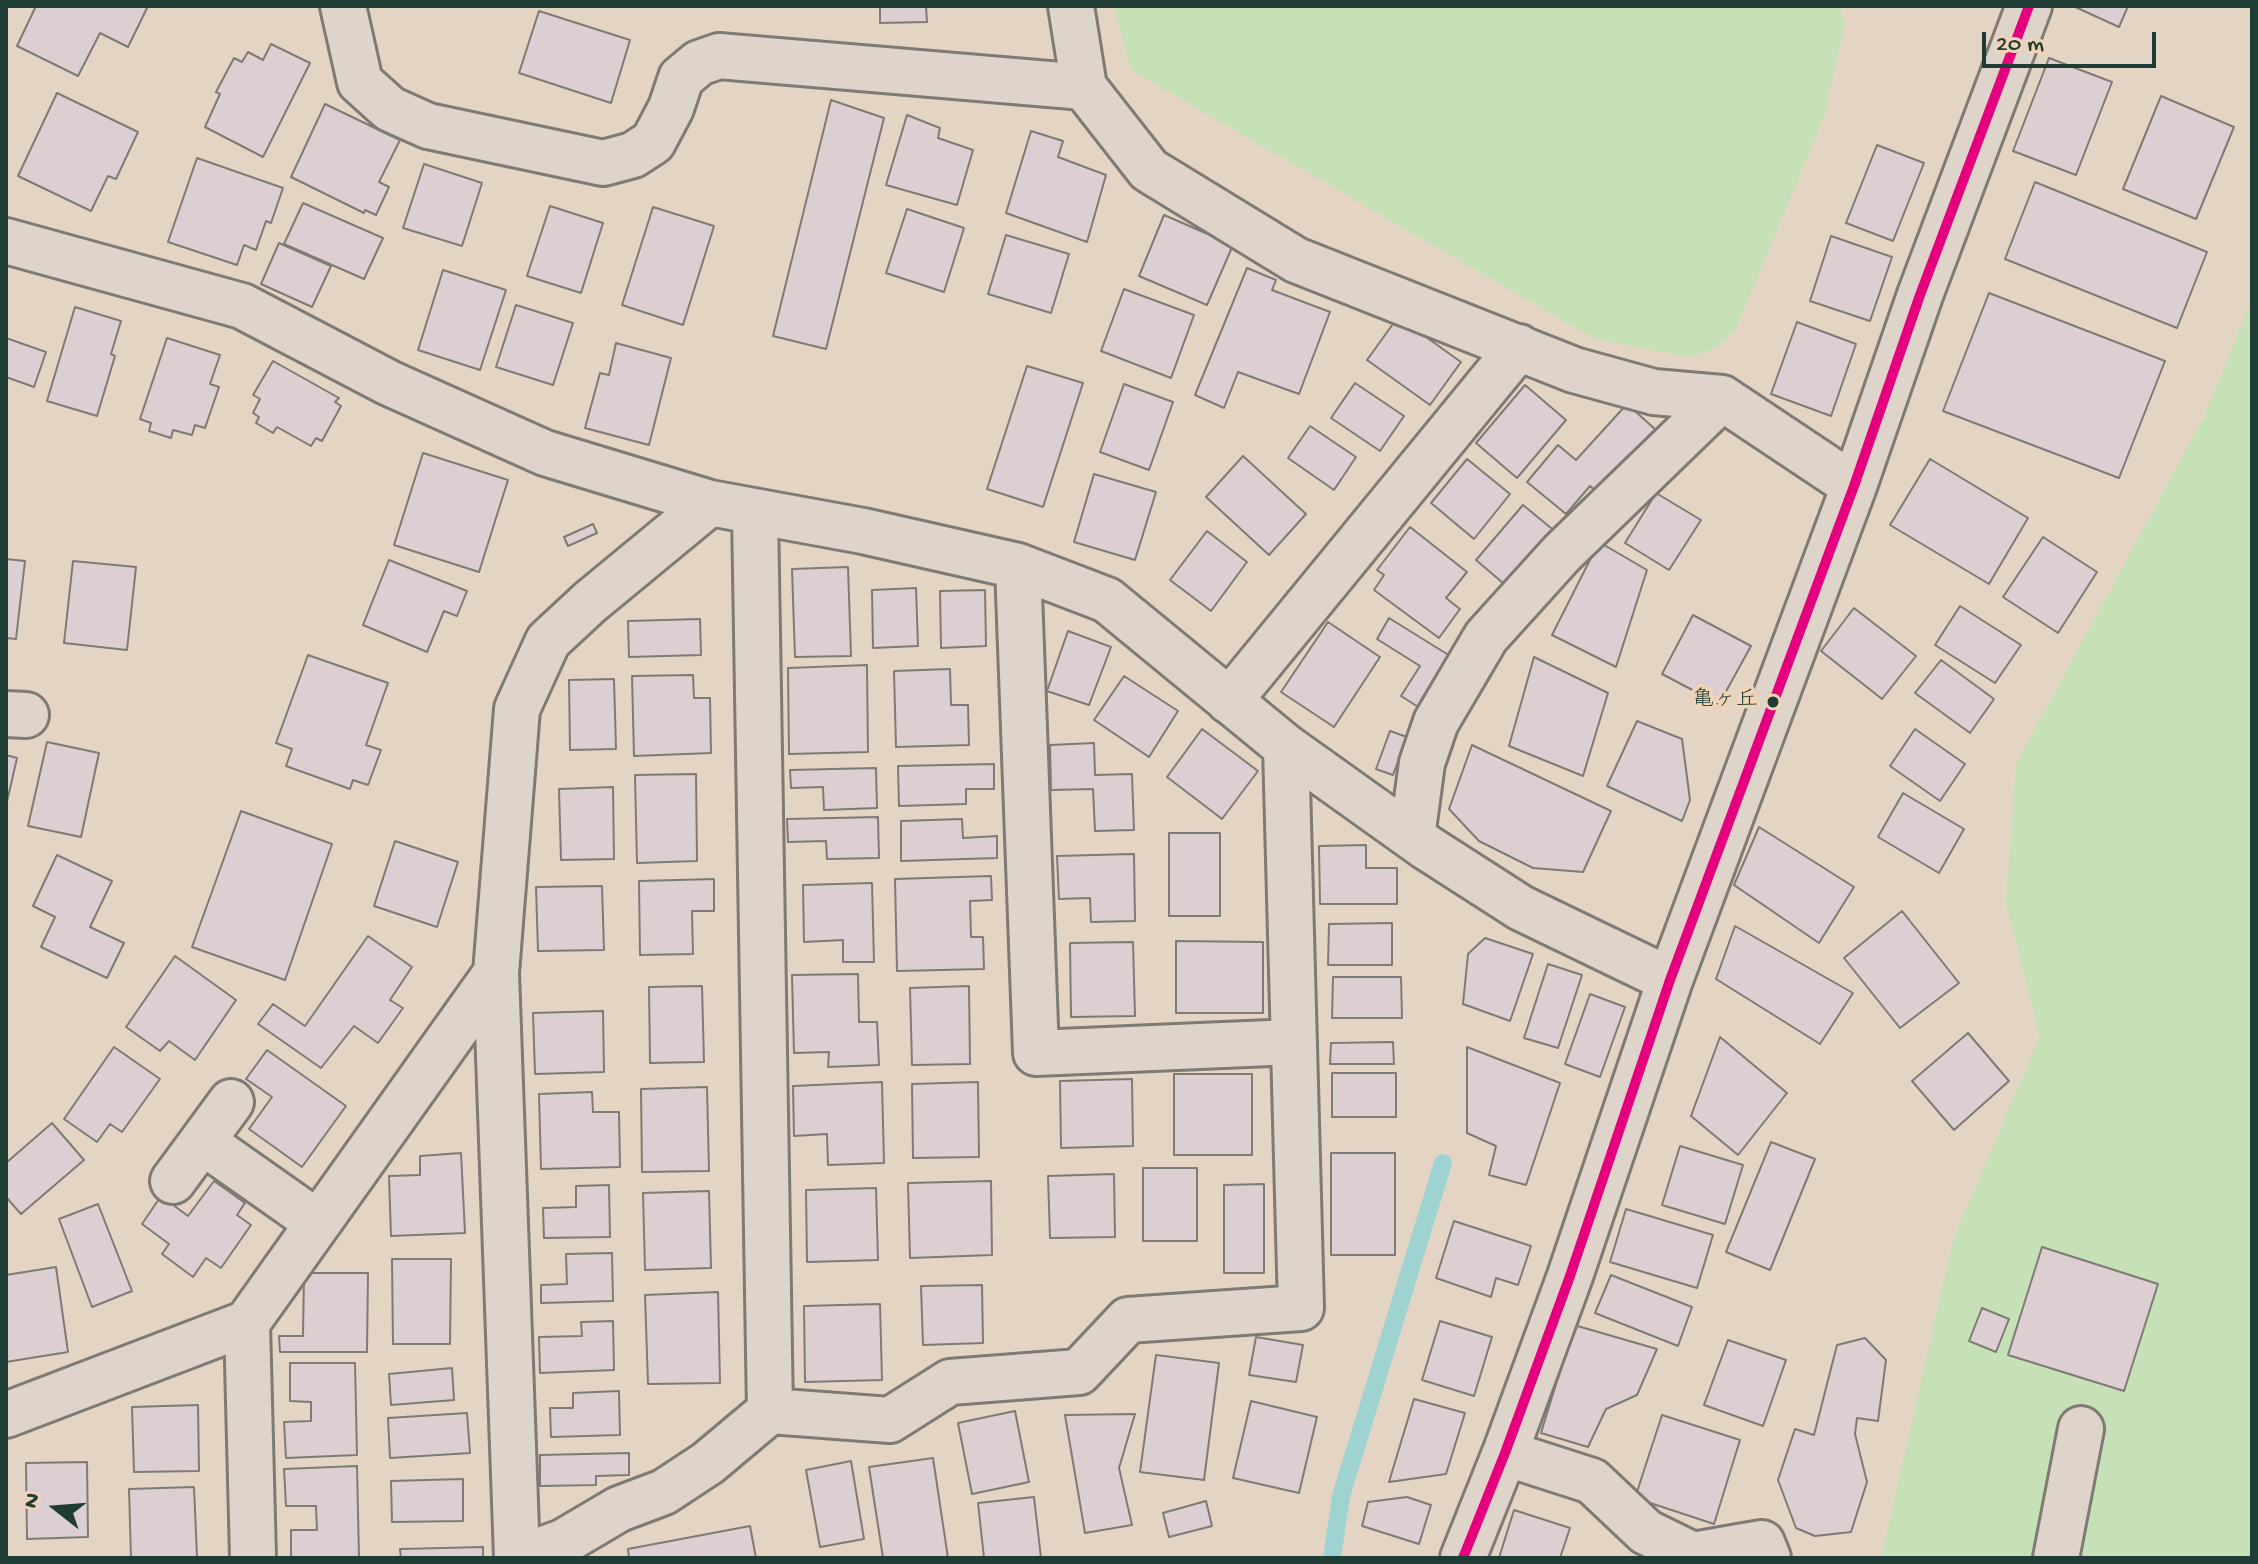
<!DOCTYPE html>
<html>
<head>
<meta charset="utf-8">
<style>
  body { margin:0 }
  #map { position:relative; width:2258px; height:1564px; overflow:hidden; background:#e4d4c4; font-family:"Gochi Hand",sans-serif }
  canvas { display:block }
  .frame { position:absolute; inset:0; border:8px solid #1f3d34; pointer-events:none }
  .north { position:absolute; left:16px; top:1468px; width:80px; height:80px; -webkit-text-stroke:6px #f1d3b7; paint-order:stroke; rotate:287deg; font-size:22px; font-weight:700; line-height:32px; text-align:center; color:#1f3d34 }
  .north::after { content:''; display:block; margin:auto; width:28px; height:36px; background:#1f3d34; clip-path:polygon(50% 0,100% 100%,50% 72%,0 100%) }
  .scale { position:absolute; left:1982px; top:32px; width:174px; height:36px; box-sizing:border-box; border:4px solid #1f3d34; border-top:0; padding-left:10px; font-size:24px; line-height:28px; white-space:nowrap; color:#1f3d34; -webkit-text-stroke:6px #f1d3b7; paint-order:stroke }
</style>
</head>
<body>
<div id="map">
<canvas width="2258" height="1564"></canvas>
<div class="frame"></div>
<div class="north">N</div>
<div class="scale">20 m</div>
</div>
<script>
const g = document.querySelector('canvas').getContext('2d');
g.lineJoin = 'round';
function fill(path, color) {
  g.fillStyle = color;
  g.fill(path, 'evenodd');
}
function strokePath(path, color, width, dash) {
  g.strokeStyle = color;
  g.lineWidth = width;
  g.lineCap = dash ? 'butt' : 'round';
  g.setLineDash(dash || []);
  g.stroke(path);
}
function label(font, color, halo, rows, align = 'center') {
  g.font = font + ' "Gochi Hand","Klee One",sans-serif';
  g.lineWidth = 7;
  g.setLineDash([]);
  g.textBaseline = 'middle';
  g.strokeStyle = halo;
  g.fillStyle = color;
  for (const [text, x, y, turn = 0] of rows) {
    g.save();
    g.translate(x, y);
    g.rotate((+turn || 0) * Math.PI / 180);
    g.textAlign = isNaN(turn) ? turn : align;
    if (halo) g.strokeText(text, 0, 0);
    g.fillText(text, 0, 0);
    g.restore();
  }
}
fill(new Path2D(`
  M1114 6H1839L1845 23 1824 117 1735 331 1717 348 1689 357 1595 339 1131 70Z
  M2252 298V1558H1881L1953 1240 2040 1036 2006 903 2016 764 2205 415Z`), '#c6e0b8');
strokePath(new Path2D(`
  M1332 1558 1341 1496 1443 1163`), '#9fd3d1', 18);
const building = new Path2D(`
  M36 6H148L128 47 100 33 78 76 17 46Z
  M880 6H926L927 22 880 23Z
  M2073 6H2128L2119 27Z
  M539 11 630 40 611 103 519 73Z
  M271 44 310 63 263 157 205 127 220 94 216 92 234 58 242 62 248 52 263 60Z
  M2049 58 2112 82 2076 175 2013 151Z
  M57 93 138 132 116 179 108 176 91 211 18 176Z
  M2161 96 2234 127 2196 219 2123 189Z
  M831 100 884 118 826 349 773 336Z
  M325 104 400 140 379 182 389 187 376 215 365 210 364 213 291 177Z
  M907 115 940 128 938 138 973 150 957 205 886 185Z
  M1031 131 1063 141 1058 157 1106 175 1087 242 1006 213Z
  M1877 145 1924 163 1893 241 1846 223Z
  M197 158 283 188 271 223 266 221 256 250 244 245 237 265 168 242Z
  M424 164 482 183 462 246 403 228Z
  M2035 182 2207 252 2177 328 2005 259Z
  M303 203 383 238 364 279 284 244Z
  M550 206 603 223 581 293 527 276Z
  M653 207 714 226 683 325 622 305Z
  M907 209 964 228 944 292 886 273Z
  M1164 215 1233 245 1207 305 1139 276Z
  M1006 235 1069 254 1051 313 988 294Z
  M1831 236 1892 257 1870 321 1810 301Z
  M279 243 331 266 312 307 261 284Z
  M1247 268 1276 280 1272 290 1330 312 1299 394 1238 372 1224 408 1195 395Z
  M443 270 506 290 480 370 418 350Z
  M1124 289 1194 315 1171 378 1101 351Z
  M1989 293 2165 361 2119 478 1943 411Z
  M516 305 573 323 553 385 496 367Z
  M75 307 121 321 111 354 115 356 97 416 47 401Z
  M1398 317 1461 362 1430 405 1367 360Z
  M1797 322 1856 344 1831 416 1771 394Z
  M6 338 46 352 34 387 6 377Z
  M167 338 220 355 210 384 219 387 205 428 195 425 192 435 173 430 171 438 149 431 151 423 140 419Z
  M616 343 671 358 649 445 585 428 600 373 609 375Z
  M273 361 339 398 335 402 341 406 322 441 316 438 311 446 277 427 273 433 256 423 259 417 253 413 260 399 253 395Z
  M1027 366 1083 383 1043 507 987 489Z
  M1355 383 1404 416 1380 451 1331 418Z
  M1124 384 1173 402 1149 470 1100 452Z
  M1525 385 1566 420 1517 478 1476 443Z
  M1627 404 1656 430 1598 493 1590 486 1566 514 1527 482 1558 445 1576 460Z
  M1310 426 1356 457 1334 490 1288 458Z
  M423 453 508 480 479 572 394 545Z
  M1243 456 1306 514 1269 555 1206 497Z
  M1467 459 1510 494 1474 539 1431 503Z
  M1930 459 2028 518 1989 584 1890 525Z
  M1094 474 1156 492 1135 560 1074 542Z
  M1656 493 1701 520 1669 570 1625 543Z
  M1523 505 1557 533 1510 589 1476 560Z
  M593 524 597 533 568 546 564 537Z
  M1410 527 1467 572 1446 598 1460 609 1439 638 1374 590 1384 575 1377 570Z
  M1207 531 1247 562 1211 611 1170 580Z
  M2043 537 2097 572 2058 633 2003 597Z
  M1599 542 1647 570 1616 667 1552 635Z
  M6 559 25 561 16 639 6 638Z
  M389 560 467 591 457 616 444 611 427 652 363 625Z
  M73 561 136 567 127 650 64 643Z
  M848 567 851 656 795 657 792 569Z
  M916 588 918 646 873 648 872 590Z
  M985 590 986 646 941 648 940 591Z
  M1960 606 2021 645 1995 683 1935 645Z
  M1854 608 1916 656 1882 699 1821 651Z
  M1693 615 1751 646 1719 704 1662 674Z
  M1389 618 1455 659 1423 710 1401 696 1420 666 1377 639Z
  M700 619 701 655 629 657 628 621Z
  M1328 622 1380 657 1334 727 1281 692Z
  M1068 631 1111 647 1089 705 1047 691Z
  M308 655 388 683 366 745 381 750 368 785 353 780 350 789 286 766 292 749 276 743Z
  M1534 657 1608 693 1583 776 1509 746Z
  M1941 660 1994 699 1970 733 1915 693Z
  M867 665 868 752 789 754 788 668Z
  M950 669 951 705H968L969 745 896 747 894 671Z
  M693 675 694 698H710L711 753 634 756 632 676Z
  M1124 676 1178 711 1149 757 1094 720Z
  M614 679 616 749 570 750 569 680Z
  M1637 721 1682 739 1690 800 1682 821 1607 786Z
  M1202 729 1258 771 1222 819 1167 777Z
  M1915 729 1965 764 1940 801 1890 766Z
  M1390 731 1407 737 1393 775 1376 769Z
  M47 742 99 753 81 837 28 826Z
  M1094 743 1095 775 1132 774 1134 830 1095 831 1093 789 1051 790 1050 745Z
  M1472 745 1611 811 1583 872 1533 868 1479 841 1449 809Z
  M6 755 17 758 6 806Z
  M994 764V789H966V804L899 806 898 766Z
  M876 768 877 808 824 810 823 787 791 788 790 770Z
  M696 774 697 861 637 863 635 775Z
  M613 787 614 859 561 860 559 789Z
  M1903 793 1964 829 1939 873 1878 837Z
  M241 811 332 844 285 980 192 947Z
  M878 817 879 858 827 859 826 841 788 842 787 819Z
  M962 819 963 838 997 836V858L901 861V821Z
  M1759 827 1854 887 1819 943 1734 885Z
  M1169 833H1220V916H1169Z
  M395 841 458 862 437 927 374 906Z
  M1366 845V868H1397V904H1320L1319 846Z
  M1134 854 1135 921 1091 922 1090 898 1059 899 1057 856Z
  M57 855 112 881 90 927 124 943 107 978 41 947 55 917 33 906Z
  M991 876 992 900 970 901 971 937H983L984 969 897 971 895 879Z
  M714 879V911H692L693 954 640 955 639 881Z
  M872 883 874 962H843V940L804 942 803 885Z
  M602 886 604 950 538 951 536 887Z
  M1902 911 1959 983 1900 1028 1844 958Z
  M1392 923V965H1328L1329 924Z
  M1735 926 1853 993 1820 1044 1716 979Z
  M368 936 412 967 390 1000 403 1008 378 1043 354 1026 321 1068 258 1024 273 1004 305 1026Z
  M1485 938 1533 954 1510 1021 1463 1004 1468 954Z
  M1176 941 1263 942V1013H1176Z
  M1133 942 1135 1016 1071 1017 1070 943Z
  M175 956 236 1000 195 1060 169 1041 160 1051 126 1027Z
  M1548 964 1582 975 1558 1048 1524 1038Z
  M858 974 859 1022H877L879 1065 828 1067 829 1052 794 1053 792 975Z
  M1333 977H1401L1402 1018H1332Z
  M702 986 704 1062 650 1063 649 987Z
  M969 986 970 1064 912 1065 910 988Z
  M1590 994 1625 1007 1600 1077 1565 1064Z
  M603 1011 604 1072 535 1074 533 1013Z
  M1968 1033 2009 1081 1954 1130 1912 1081Z
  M1720 1037 1787 1093 1738 1155 1691 1116Z
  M1393 1042 1394 1064H1330L1331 1043Z
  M114 1047 160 1079 122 1132 110 1124 97 1142 64 1119Z
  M1467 1047 1560 1083 1526 1185 1489 1175 1496 1146 1467 1133Z
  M267 1050 346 1106 302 1167 249 1129 272 1097 246 1079Z
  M1332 1073H1396V1117H1332Z
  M1174 1074H1252V1155H1174Z
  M1132 1079 1133 1146 1061 1148 1060 1081Z
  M882 1082 884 1163 828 1165 827 1134 794 1136 793 1086Z
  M978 1082 979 1157 913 1158 912 1084Z
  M707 1087 709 1171 642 1172 641 1089Z
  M592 1092 593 1112H619L620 1167 541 1169 539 1094Z
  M52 1123 84 1160 21 1214 6 1197V1163Z
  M1771 1142 1815 1159 1770 1270 1726 1252Z
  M1680 1146 1743 1165 1725 1224 1662 1205Z
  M461 1153 465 1233 391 1236 389 1176 420 1175V1156Z
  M1331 1153H1395V1255H1331Z
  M1143 1168H1197V1241H1143Z
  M1114 1174 1115 1237 1050 1238 1048 1176Z
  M214 1181 245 1203 237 1215 251 1225 221 1268 206 1258 193 1277 162 1254 169 1244 142 1224 161 1196 188 1216Z
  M991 1181 992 1255 910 1258 908 1183Z
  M1264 1184V1273H1224V1185Z
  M609 1185 610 1237 544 1238 543 1208 576 1207V1186Z
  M876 1188 878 1260 807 1262 806 1190Z
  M709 1191 711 1268 645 1270 643 1193Z
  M98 1204 132 1291 92 1307 59 1219Z
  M1626 1209 1713 1235 1697 1288 1610 1262Z
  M1454 1221 1531 1246 1518 1285 1496 1278 1491 1297 1436 1278Z
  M2042 1247 2158 1284 2124 1391 2008 1355Z
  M612 1253 613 1301 541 1303V1285L567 1284 566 1254Z
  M392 1259H451L450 1344H393Z
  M56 1267 68 1352 6 1362V1275Z
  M304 1273H368L367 1352H280L279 1336H303Z
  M1611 1275 1692 1307 1678 1346 1595 1313Z
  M982 1285 983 1343 923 1345 921 1286Z
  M718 1292 720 1383 648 1384 645 1295Z
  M880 1304 882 1380 805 1382 804 1306Z
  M1982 1308 2009 1319 1996 1352 1969 1341Z
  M613 1321 614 1370 540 1373 539 1337 582 1336 581 1322Z
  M1440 1321 1492 1337 1474 1396 1422 1380Z
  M1574 1325 1657 1349 1637 1395 1606 1409 1588 1447 1541 1433Z
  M1256 1337 1303 1345 1296 1382 1249 1375Z
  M1865 1338 1886 1360 1878 1421 1857 1418 1855 1434 1867 1482 1851 1532 1815 1536 1796 1528 1778 1480 1795 1429 1814 1435 1837 1345Z
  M1728 1340 1786 1360 1763 1426 1704 1405Z
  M1156 1355 1219 1363 1204 1480 1140 1472Z
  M290 1363H355L357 1455 286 1458 284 1422 311 1421V1402L290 1401Z
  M452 1368 454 1400 391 1405 389 1374Z
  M619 1391 620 1435 551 1437 550 1408H573V1393Z
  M1414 1399 1465 1413 1446 1474 1389 1482Z
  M1251 1401 1317 1417 1299 1493 1233 1478Z
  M198 1405 199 1471 134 1472 132 1407Z
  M1015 1411 1029 1482 972 1494 958 1423Z
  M467 1413 470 1453 390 1458 388 1418Z
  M1135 1414 1119 1468 1132 1525 1085 1533 1065 1415Z
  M1662 1415 1740 1440 1714 1524 1635 1498Z
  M629 1453V1475L596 1476V1485L540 1486V1455Z
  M933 1458 948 1558H883L869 1467Z
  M851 1461 864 1539 820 1547 806 1470Z
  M87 1462 88 1537 27 1539 26 1463Z
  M357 1466 359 1558H291V1530H317L316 1506H286L284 1469Z
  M463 1479V1521L392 1522 391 1481Z
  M194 1487 197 1557 131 1558 129 1489Z
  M1034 1497 1041 1558H984L978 1503Z
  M1407 1497 1431 1505 1419 1544 1362 1526 1368 1502Z
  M1206 1501 1212 1526 1169 1537 1163 1513Z
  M1514 1510 1570 1528 1560 1558H1499Z
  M750 1526 756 1558H629L628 1549Z
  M483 1547V1558H401L400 1549Z`);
fill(building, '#ddcfd1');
strokePath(building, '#7d7b73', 2);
const minor = new Path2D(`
  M343 6 360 82 390 109 428 126 603 163 633 155 653 142 671 108 681 78 699 63 719 56 1084 87 1149 170 1296 260 1574 370 1654 392 1722 398 1854 486
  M1071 6 1084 87
  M6 241 242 306 389 383 545 453 710 503 863 531 1018 566 1107 600 1286 747 1426 847 1521 908 1670 980
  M755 513 770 1411
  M1018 566 1036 1053 1294 1042
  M1229 701 1519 347
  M6 714 26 715
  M1412 837 1422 763 1436 722 1486 637 1562 553 1722 398
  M203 1142 318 1223
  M173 1181 231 1102
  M247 1323 253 1558
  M6 1415 247 1323 496 973
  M1505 1453 1592 1481 1646 1532 1693 1555 1762 1543 1768 1558
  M517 1558 496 973 517 709 548 641 590 602 710 503
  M519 1558 563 1542 619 1509 664 1492 708 1463 770 1411 890 1420 950 1382 1079 1372 1128 1320 1301 1308 1286 747
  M1463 1558 1505 1453 1570 1276 1670 980 1854 486 1920 295 2029 6
  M2056 1558 2081 1429`);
strokePath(minor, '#7d7b73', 50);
strokePath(minor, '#dfd4c9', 44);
strokePath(new Path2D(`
  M1463 1558 1505 1453 1570 1276 1670 980 1854 486 1920 295 2029 6`), '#e5007d', 10);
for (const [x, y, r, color] of [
  [1773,702,7,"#1f3d34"]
]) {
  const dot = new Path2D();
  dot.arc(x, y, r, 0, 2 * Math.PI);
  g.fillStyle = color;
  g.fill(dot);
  strokePath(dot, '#f1d3b7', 3);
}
label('22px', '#1f3d34', '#f1d3b7', [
  ["亀ヶ丘",1758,702]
], 'right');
</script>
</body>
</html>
